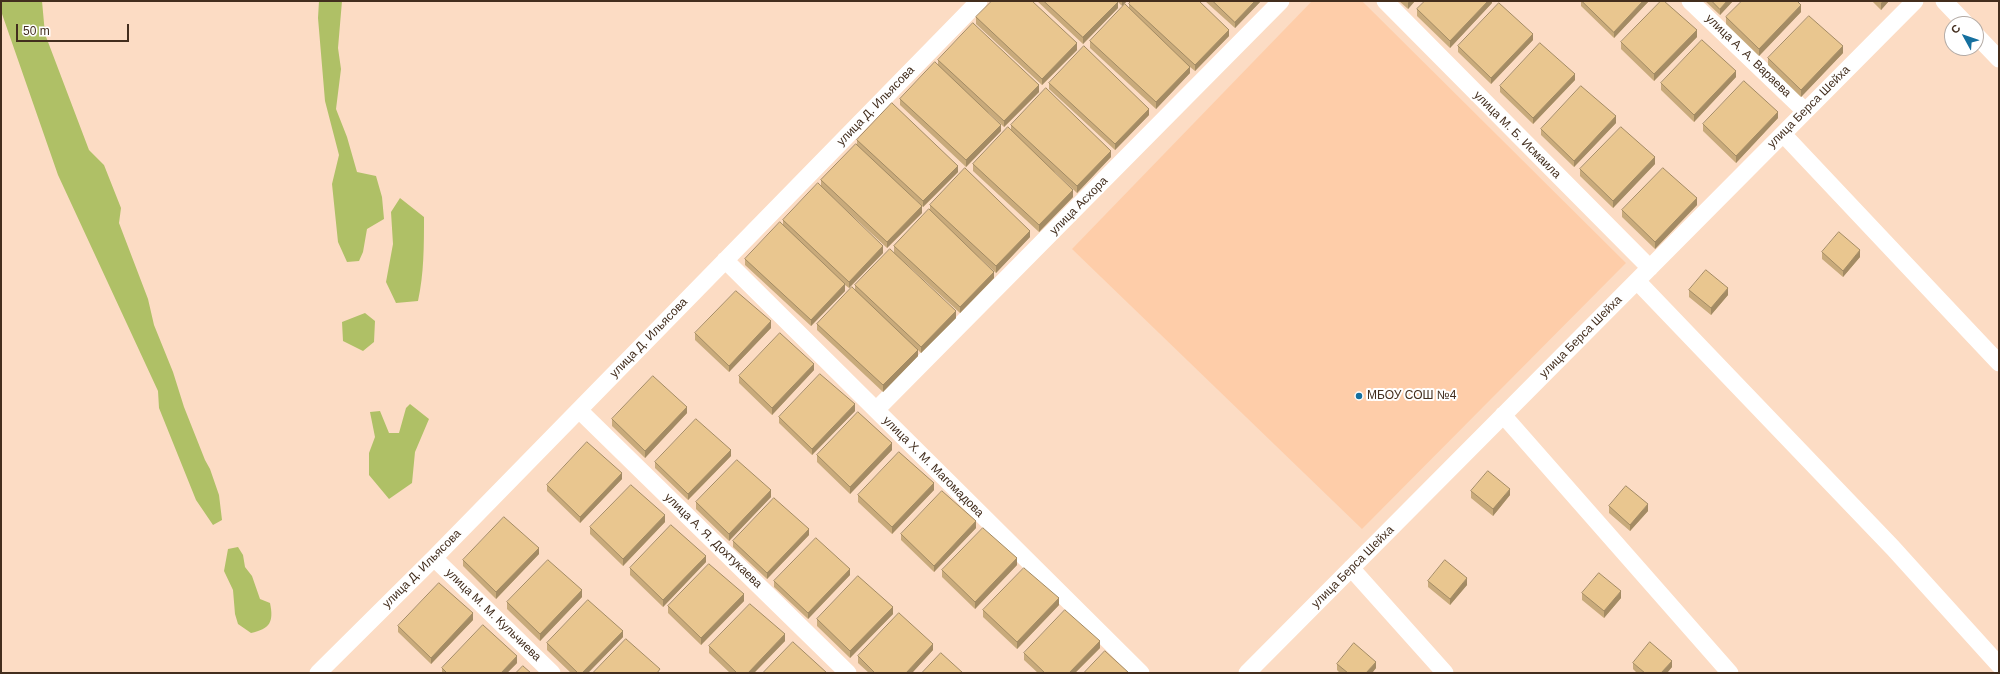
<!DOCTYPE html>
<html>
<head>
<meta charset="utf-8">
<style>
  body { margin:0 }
  #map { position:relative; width:2000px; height:674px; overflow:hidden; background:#fcdcc4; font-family:Arial,sans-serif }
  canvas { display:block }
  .frame { position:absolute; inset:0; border:2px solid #432e1e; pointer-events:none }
  .north { position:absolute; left:1944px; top:16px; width:40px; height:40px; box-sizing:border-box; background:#fff; border:1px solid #b4aba5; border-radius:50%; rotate:310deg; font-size:11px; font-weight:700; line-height:16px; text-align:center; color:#432e1e }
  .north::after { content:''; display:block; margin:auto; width:14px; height:18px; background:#15709f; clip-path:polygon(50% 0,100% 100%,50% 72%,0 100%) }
  .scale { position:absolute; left:16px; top:24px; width:113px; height:18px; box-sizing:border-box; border:2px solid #432e1e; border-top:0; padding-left:5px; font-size:12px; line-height:14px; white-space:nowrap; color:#432e1e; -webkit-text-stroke:3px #fff; paint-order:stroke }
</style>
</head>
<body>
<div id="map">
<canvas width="2000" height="674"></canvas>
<div class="frame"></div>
<div class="north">С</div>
<div class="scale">50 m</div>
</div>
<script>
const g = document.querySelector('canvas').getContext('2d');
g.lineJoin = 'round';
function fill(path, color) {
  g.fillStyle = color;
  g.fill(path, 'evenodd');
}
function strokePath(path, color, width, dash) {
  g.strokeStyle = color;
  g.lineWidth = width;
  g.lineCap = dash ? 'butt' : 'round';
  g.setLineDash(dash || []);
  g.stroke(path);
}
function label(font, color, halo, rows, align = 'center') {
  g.font = font + ' Arial,sans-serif';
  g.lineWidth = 4;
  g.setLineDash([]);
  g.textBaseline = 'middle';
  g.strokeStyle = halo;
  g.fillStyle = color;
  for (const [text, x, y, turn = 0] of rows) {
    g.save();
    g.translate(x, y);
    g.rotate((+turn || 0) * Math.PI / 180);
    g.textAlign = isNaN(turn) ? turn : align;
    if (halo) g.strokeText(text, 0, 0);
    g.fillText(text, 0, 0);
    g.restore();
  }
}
fill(new Path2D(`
  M1312 1H1362L1626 263 1362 529 1072 249Z`), '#fecda9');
fill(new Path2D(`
  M1 1H42L45 34 89 150 104 165 121 208 119 223 148 299 154 325 173 372 184 407 205 460 210 469 219 495 222 520 213 525 196 500 159 408 158 391 58 175 1 11Z
  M319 1H342L338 48 341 69 336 109 347 137 357 172 376 176 382 197 384 219 367 229 363 252 359 261 347 262 338 242 332 184 339 155 325 101 318 18Z
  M400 198 424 217C424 246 424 274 418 301L396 303 386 282 393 244 391 212Z
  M365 313 375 321 374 342 363 351 343 341 342 322Z
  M410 404 429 419 415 452 412 483 389 499 369 475V453L375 437 370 412 380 411 389 433H399L406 408Z
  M238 547 243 555 245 567 252 576 260 599 270 603C274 622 270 629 251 633L238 624 235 614 233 590 224 571 228 549Z`), '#afc066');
strokePath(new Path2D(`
  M1385 1 1650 268
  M1690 1 1805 111
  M1944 1 1966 24
  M1976 35 1999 59
  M1783 134 1999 363
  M725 260 1141 673
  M1637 281 1893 548 1999 665
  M579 410 848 673
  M876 410 1281 1
  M1503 415 1730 673
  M434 558 552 673
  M1351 568 1445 673
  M318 673 434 558 979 1
  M1247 673 1915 1`), '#fff', 17);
fill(new Path2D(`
  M1037 1H1127L1122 6 1118 2V8L1083 44Z
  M1205 1H1261L1235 28Z
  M1399 1H1415L1408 9Z
  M1492 1V3L1450 48 1417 16V9Z
  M1581 1H1649L1614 38 1581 6Z
  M1705 1H1733L1720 15Z
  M1872 1H1889L1881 10Z
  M1129 4 1229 36 1195 71 1190 67V73L1156 109 1090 48V41L1129 8Z
  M1801 12 1759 56 1726 24V17Z
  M976 17 1077 50 1042 85 976 24Z
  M1697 37 1654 81 1621 49V42Z
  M1533 40 1491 84 1458 52V46Z
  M1843 53 1801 97 1768 65V58Z
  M938 60 1039 92 1004 127 988 112 1001 131 966 167 900 105V99L938 65Z
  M1736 77 1694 122 1661 90V83Z
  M1575 80 1533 124 1500 92V86Z
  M1049 83 1149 115 1115 150 1049 89Z
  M1778 118 1736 163 1703 131V124Z
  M1616 123 1574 167 1541 135V129Z
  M1011 125 1111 157 1077 193 1054 171 1073 197 1039 232 973 171V164L1011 130Z
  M857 140 958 172 923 207 914 198 922 213 887 248 829 194 883 253 849 288 845 285V291L811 326 745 265V259L783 225V220L821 187V180L857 145Z
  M1655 164 1613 208 1580 176V169Z
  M930 205 1030 237 996 273 979 257 994 278 960 313 901 259 956 318 921 353 918 350V356L883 392 817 330V324L855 290V285L894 252V246L930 210Z
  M1697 205 1655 249 1622 217V210Z
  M1822 252 1860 257 1843 277 1822 259Z
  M1689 290 1728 295 1711 315 1689 297Z
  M771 328 729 372 695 340V333Z
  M814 370 772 415 739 383V376Z
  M855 411 812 455 779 423V417Z
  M687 413 645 458 612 426V419Z
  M892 450 850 494 817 462V455Z
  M731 456 688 500 655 468V462Z
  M622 479 580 523 547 491V485Z
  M934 490 892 534 858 502V495Z
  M1471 491 1510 495 1493 516 1471 498Z
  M771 497 729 541 696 509V502Z
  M1609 506 1648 511 1630 531 1609 513Z
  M665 522 623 566 590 534V527Z
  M976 528 934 572 901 540V534Z
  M809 535 767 579 733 547V541Z
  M539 554 496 599 463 566V560Z
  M706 562 663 607 630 575V568Z
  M1017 565 975 609 942 577V570Z
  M850 575 808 619 774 587V581Z
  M1428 581 1467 585 1450 605 1428 587Z
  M1582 593 1621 598 1604 618 1582 600Z
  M582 597 540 641 507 609V602Z
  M744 601 701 645 668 613V606Z
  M1059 605 1017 649 983 617V610Z
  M893 614 850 658 817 626V619Z
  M473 620 431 664 398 632V626Z
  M623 637 588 673H571L547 650V643Z
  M785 641 754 673H730L709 653V646Z
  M1100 648 1075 673H1038L1024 660V653Z
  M933 650 912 673H869L858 663V656Z
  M517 663 507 673H442V668Z
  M1633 663 1672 667 1667 673H1637L1633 669Z
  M1337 664 1376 668 1372 673H1340L1337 670Z`), '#c8aa7b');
fill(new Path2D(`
  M1122 1H1127L1122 6Z
  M1255 1H1261L1235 28V22Z
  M1409 1H1415L1408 9V3Z
  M1488 1H1492V3L1450 48V41Z
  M1643 1H1649L1614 38V32Z
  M1727 1H1733L1720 15V9Z
  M1883 1H1889L1881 10V3Z
  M1118 2V8L1083 44V37Z
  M1801 5V12L1759 56V49Z
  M1229 30V36L1195 71V65Z
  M1697 30V37L1654 81V74Z
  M1533 34V40L1491 84V78Z
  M1077 43V50L1042 85V79Z
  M1843 46V53L1801 97V90Z
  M1190 67V73L1156 109V102Z
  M1736 71V77L1694 122V115Z
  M1575 74V80L1533 124V118Z
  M1039 85V92L1004 127V121Z
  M1149 109V115L1115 150V144Z
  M1778 112V118L1736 163V156Z
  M1616 116V123L1574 167V161Z
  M1001 125V131L966 167V160Z
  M1111 151V157L1077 193V186Z
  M1655 157V164L1613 208V201Z
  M958 166V172L923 207V201Z
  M1073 190V197L1039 232V225Z
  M1697 198V205L1655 249V242Z
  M922 206V213L887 248V242Z
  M1030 231V237L996 273V266Z
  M883 246V253L849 288V282Z
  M1860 250V257L1843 277V271Z
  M994 272V278L960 313V307Z
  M845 284V291L811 326V320Z
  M1728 288V295L1711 315V308Z
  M956 311V318L921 353V347Z
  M771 321V328L729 372V366Z
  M918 350V356L883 392V385Z
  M814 364V370L772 415V408Z
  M855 404V411L812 455V449Z
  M687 407V413L645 458V451Z
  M892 443V450L850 494V487Z
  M731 450V456L688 500V494Z
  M622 473V479L580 523V517Z
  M934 483V490L892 534V527Z
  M1510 489V495L1493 516V509Z
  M771 490V497L729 541V534Z
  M1648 504V511L1630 531V525Z
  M665 515V522L623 566V559Z
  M976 521V528L934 572V566Z
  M809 529V535L767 579V573Z
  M539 548V554L496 599V592Z
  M706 556V562L663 607V600Z
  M1017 558V565L975 609V602Z
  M850 569V575L808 619V613Z
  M1467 578V585L1450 605V599Z
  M582 590V597L540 641V634Z
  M1621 591V598L1604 618V611Z
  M744 594V601L701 645V638Z
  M1059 598V605L1017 649V642Z
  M893 607V614L850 658V651Z
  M473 613V620L431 664V658Z
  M623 631V637L588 673H582Z
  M785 634V641L754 673H748Z
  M1100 641V648L1075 673H1069Z
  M933 644V650L912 673H906Z
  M517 656V663L507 673H501Z
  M1672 661V667L1667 673H1661Z
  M1376 662V668L1372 673H1366Z`), '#a38b64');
const building = new Path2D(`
  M992 1H1032L1077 43 1042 79 976 17Z
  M1044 1H1117L1118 2 1083 37Z
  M1131 1H1199L1229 30 1195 65 1129 4Z
  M1213 1H1255L1235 22Z
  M1425 1H1488L1450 41 1417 9Z
  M1582 1H1643L1614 32Z
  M1661 1H1664L1697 30 1654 74 1621 42Z
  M1712 1H1727L1720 9Z
  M1742 1H1797L1801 5 1759 49 1726 17Z
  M1499 3 1533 34 1491 78 1458 46Z
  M1125 4 1190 67 1156 102 1090 41Z
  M1809 16 1843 46 1801 90 1768 58Z
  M973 23 1039 85 1004 121 938 60Z
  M1702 40 1736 71 1694 115 1661 83Z
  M1540 43 1575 74 1533 118 1500 86Z
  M1084 46 1149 109 1115 144 1049 83Z
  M935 62 1001 125 966 160 900 99Z
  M1744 81 1778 112 1736 156 1703 124Z
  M1581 86 1616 116 1574 161 1541 129Z
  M1046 88 1111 151 1077 186 1011 125Z
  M892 103 958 166 923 201 857 140Z
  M1008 127 1073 190 1039 225 973 164Z
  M1621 127 1655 157 1613 201 1580 169Z
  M856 144 922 206 887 242 821 180Z
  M965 168 1030 231 996 266 930 205Z
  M1663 168 1697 198 1655 242 1622 210Z
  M818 183 883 246 849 282 783 220Z
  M929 209 994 272 960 307 894 246Z
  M780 222 845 284 811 320 745 259Z
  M1839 232 1860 250 1843 271 1822 252Z
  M890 249 956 311 921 347 855 285Z
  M1706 270 1728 288 1711 308 1689 290Z
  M852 287 918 350 883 385 817 324Z
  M736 291 771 321 729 366 695 333Z
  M780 333 814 364 772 408 739 376Z
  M820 374 855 404 812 449 779 417Z
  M653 376 687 407 645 451 612 419Z
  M858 412 892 443 850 487 817 455Z
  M696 419 731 450 688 494 655 462Z
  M587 442 622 473 580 517 547 485Z
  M899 452 934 483 892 527 858 495Z
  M737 460 771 490 729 534 696 502Z
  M1488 471 1510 489 1493 509 1471 491Z
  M631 485 665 515 623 559 590 527Z
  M1626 486 1648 504 1630 525 1609 506Z
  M942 491 976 521 934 566 901 534Z
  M774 498 809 529 767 573 733 541Z
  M504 517 539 548 496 592 463 560Z
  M671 525 706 556 663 600 630 568Z
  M983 528 1017 558 975 602 942 570Z
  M816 538 850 569 808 613 774 581Z
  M548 560 582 590 540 634 507 602Z
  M1445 560 1467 578 1450 599 1428 581Z
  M709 564 744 594 701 638 668 606Z
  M1024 568 1059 598 1017 642 983 610Z
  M1599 573 1621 591 1604 611 1582 593Z
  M858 576 893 607 850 651 817 619Z
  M439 583 473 613 431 658 398 626Z
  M588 600 623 631 582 673H578L547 643Z
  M750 604 785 634 748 673H737L709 646Z
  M1065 610 1100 641 1069 673H1045L1024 653Z
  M899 613 933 644 906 673H875L858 656Z
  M483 625 517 656 501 673H447L442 668Z
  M626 639 660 669 657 673H593Z
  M793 642 827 673H763Z
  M1650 642 1672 661 1661 673H1645L1633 663Z
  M1354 643 1376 662 1366 673H1348L1337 664Z
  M1105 651 1129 673H1084Z
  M941 653 963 673H922Z
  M523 666 531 673H516Z`);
fill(building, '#e9c68f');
strokePath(building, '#a38b64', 1);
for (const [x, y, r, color] of [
  [1359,396,4,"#15709f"]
]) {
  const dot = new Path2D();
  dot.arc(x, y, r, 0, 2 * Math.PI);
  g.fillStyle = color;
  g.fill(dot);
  strokePath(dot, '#fff', 1.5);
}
label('12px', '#432e1e', '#fff', [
  ["улица А. А. Вараева",1748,56,44],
  ["улица Д. Ильясова",876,106,-46],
  ["улица Берса Шейха",1809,107,-45],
  ["улица М. Б. Исмаила",1517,135,45],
  ["улица Асхора",1079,206,-45],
  ["улица Берса Шейха",1581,337,-45],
  ["улица Д. Ильясова",649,338,-46],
  ["улица Х. М. Магомадова",933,467,45],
  ["улица А. Я. Дохтукаева",713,541,44],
  ["улица Берса Шейха",1353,567,-45],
  ["улица Д. Ильясова",422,569,-45],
  ["улица М. М. Кульчиева",493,615,44]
]);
label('12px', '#432e1e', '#fff', [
  ["МБОУ СОШ №4",1367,396]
], 'left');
</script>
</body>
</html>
